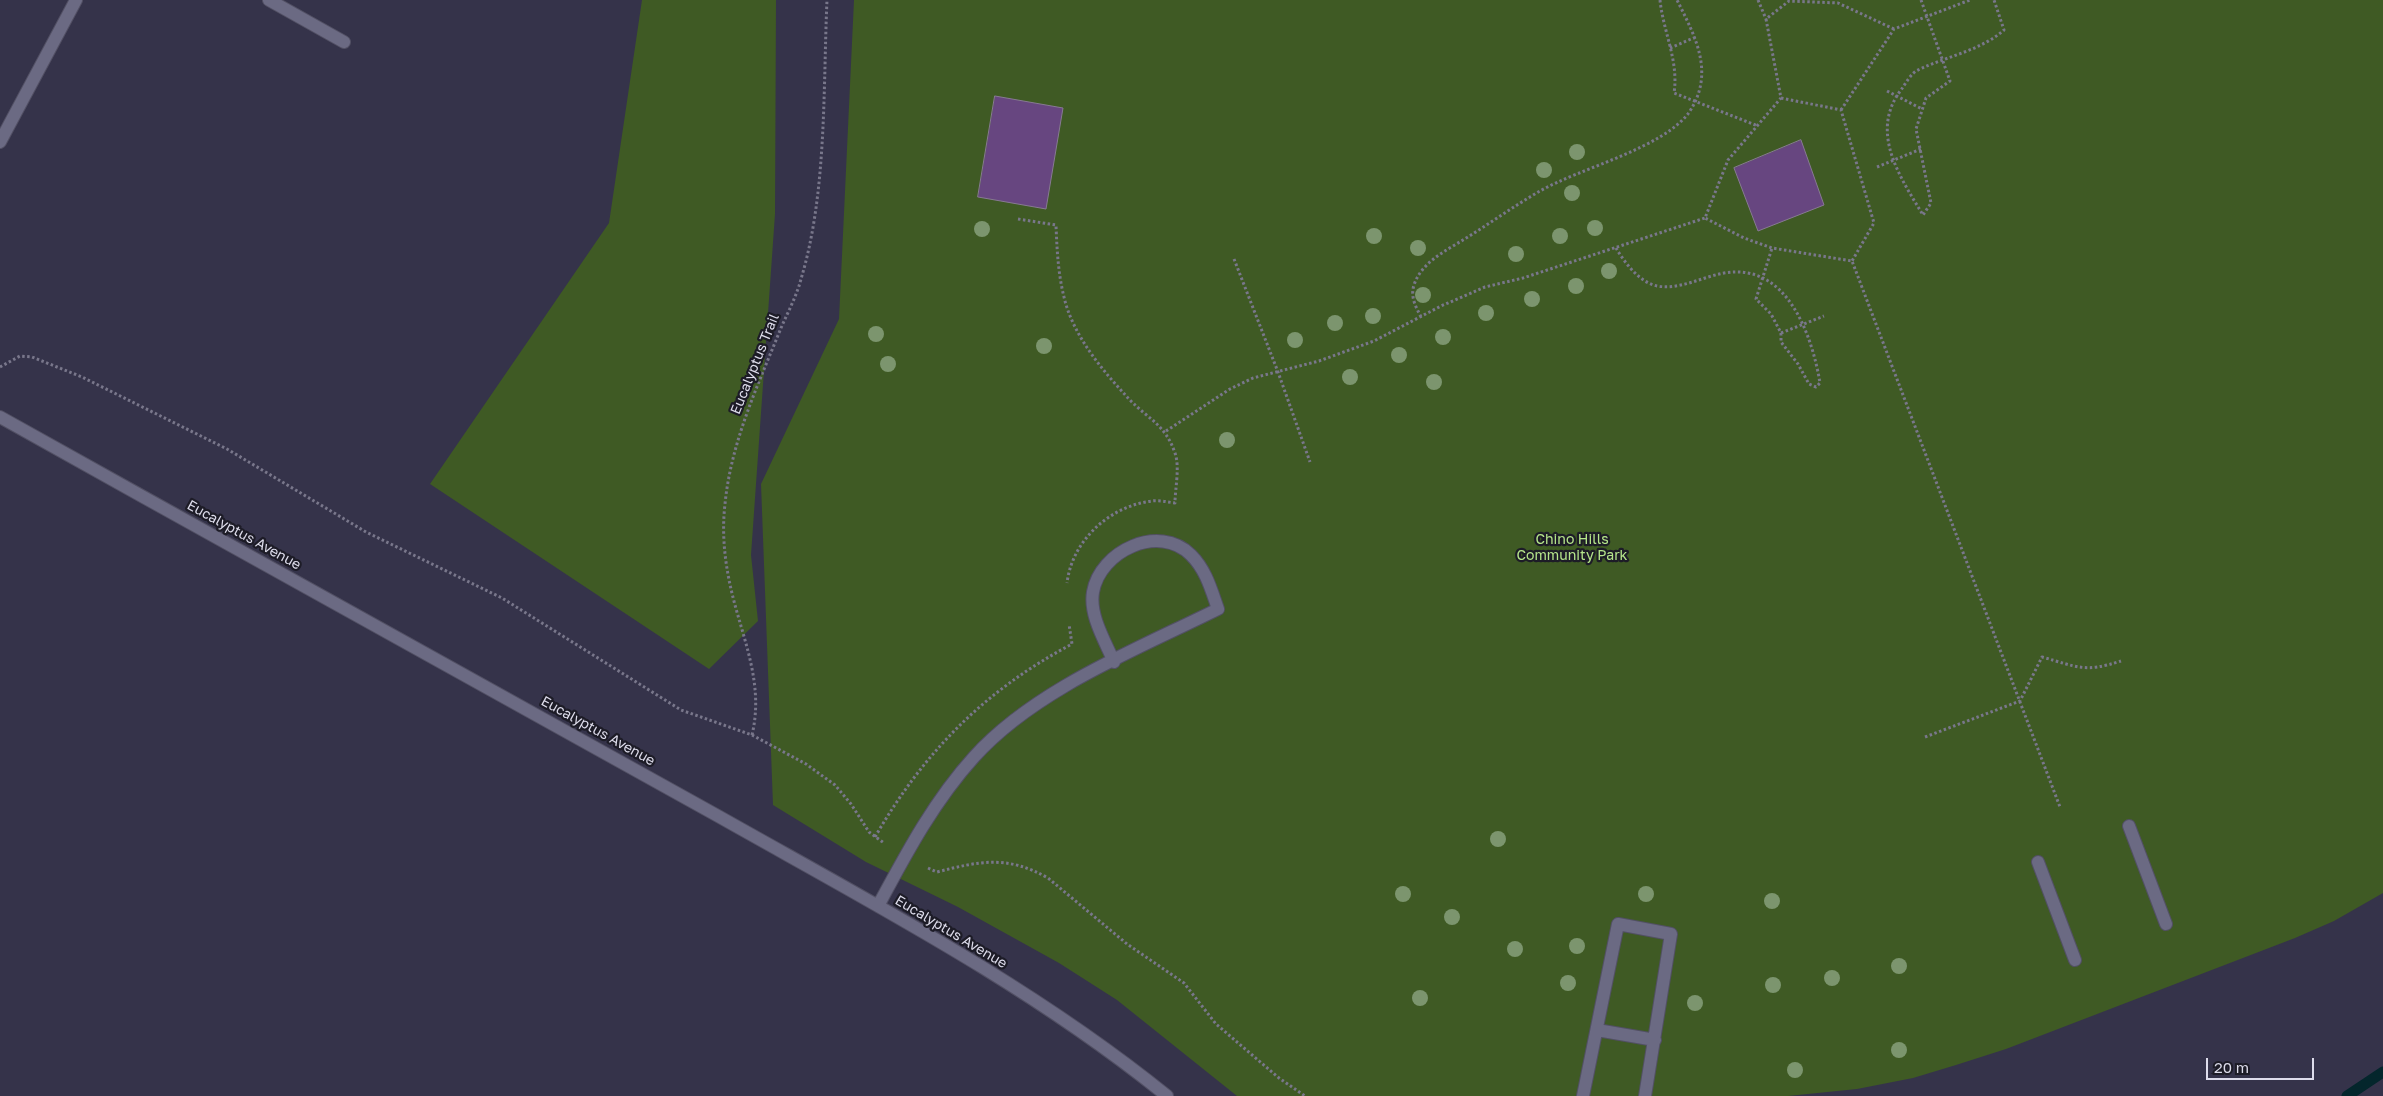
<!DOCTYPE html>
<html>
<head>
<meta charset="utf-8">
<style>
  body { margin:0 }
  #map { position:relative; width:2383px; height:1096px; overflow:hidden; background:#35334a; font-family:"Golos Text",sans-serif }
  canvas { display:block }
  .scale { position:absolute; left:2206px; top:1058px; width:108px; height:22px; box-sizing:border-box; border:2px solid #dddceb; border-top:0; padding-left:6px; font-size:15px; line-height:18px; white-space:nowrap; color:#dddceb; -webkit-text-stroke:4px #1d1c27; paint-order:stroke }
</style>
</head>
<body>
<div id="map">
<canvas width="2383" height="1096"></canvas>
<div class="scale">20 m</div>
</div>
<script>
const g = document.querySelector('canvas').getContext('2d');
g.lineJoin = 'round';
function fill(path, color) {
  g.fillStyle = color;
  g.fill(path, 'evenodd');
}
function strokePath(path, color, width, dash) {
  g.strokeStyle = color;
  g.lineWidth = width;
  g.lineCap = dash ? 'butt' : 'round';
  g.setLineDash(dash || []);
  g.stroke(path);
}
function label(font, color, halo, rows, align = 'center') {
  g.font = font + ' "Golos Text",sans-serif';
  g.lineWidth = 4.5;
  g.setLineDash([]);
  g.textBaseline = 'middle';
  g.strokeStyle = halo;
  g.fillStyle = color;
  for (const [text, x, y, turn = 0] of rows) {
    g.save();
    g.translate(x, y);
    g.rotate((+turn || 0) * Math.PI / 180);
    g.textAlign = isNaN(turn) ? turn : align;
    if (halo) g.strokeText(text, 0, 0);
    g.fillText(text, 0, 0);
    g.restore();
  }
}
fill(new Path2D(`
  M642 0H776L775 214 751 555 758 621 709 669 430 484 609 223Z
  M854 0H2383V893L2334 921 2295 938 2006 1049 1956 1065 1913 1078 1857 1089 1788 1096H1237L1117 1000 1059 963 958 907 866 862 773 805 761 484 839 319Z`), '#3f5a24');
strokePath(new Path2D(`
  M2347 1096 2383 1072`), '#04262c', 11);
const building = new Path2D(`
  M995 96 1063 108 1046 209 978 197Z
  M1801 140 1824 205 1758 231 1734 168Z`);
fill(building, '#674680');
strokePath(building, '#877a92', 1);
const minor = new Path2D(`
  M269 0 344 42
  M0 142 76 0
  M0 417C239 551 480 682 718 816 872 903 1030 985 1167 1096
  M2129 826 2166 924
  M2038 862 2075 960
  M878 906C906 854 934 801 974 757 1035 689 1138 649 1218 609 1211 589 1206 570 1191 555 1159 523 1100 551 1093 592 1089 615 1105 641 1114 662
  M1597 1030 1655 1040
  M1583 1096 1618 924 1671 934 1645 1096`);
strokePath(minor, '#525064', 14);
strokePath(new Path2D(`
  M1660 0C1663 31 1679 61 1674 93L1758 126
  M1758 0 1766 19
  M1921 0 1950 81 1926 98 1916 129 1931 203 1923 215C1900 177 1869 132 1901 90 1906 83 1911 73 1918 70 1947 56 1980 51 2004 30L1994 0
  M1894 29 1838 3 1789 1 1766 19 1781 98 1728 160 1705 218 1744 238 1772 248 1852 261 2060 807
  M1670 48 1696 37
  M1887 91 1922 109
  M1781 98 1841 110 1874 223 1852 261
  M1841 110 1894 29 1970 0
  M1877 167 1921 149
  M1018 219 1056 225C1057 250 1058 273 1064 297 1073 336 1103 371 1129 399 1149 420 1165 424 1175 453 1180 467 1175 489 1175 503 1167 502 1159 500 1152 501 1109 506 1072 541 1067 583
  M1616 248C1625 263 1639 282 1657 286 1680 290 1702 277 1724 273 1787 262 1812 335 1820 383L1816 387 1809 384 1798 364 1781 342V333L1771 314 1756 299 1772 248
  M1234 259 1278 372 1310 462
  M1421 317C1416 307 1410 297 1414 285 1421 263 1445 251 1463 240 1489 224 1514 206 1540 191 1580 168 1665 148 1690 111 1715 72 1695 36 1677 0
  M1781 333 1824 316
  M0 367 20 356 32 357 82 377 227 449 366 532 502 598 681 710 752 735 806 764 835 785 851 804 869 832 884 843
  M1166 431 1230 389 1253 378 1319 361 1374 341 1441 306 1485 287 1523 278 1705 218
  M752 735C763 689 747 649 735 605 726 572 721 538 725 504 731 442 758 385 781 328 788 312 797 295 801 279 827 193 823 90 827 0
  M1925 737 2020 701 2042 657C2078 667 2084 673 2121 661
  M875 837C924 752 985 690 1072 644L1069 624
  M928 868 937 872C980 861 1007 855 1048 878L1127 944 1184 983 1216 1024 1279 1078 1305 1096`), '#79778b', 3, [2.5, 2.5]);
strokePath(minor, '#6b6a83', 12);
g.fillStyle = '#7c956e';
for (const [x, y] of [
  [1577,152],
  [1544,170],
  [1572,193],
  [1595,228],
  [982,229],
  [1374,236],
  [1560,236],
  [1418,248],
  [1516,254],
  [1609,271],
  [1576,286],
  [1423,295],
  [1532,299],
  [1486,313],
  [1373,316],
  [1335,323],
  [876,334],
  [1443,337],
  [1295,340],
  [1044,346],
  [1399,355],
  [888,364],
  [1350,377],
  [1434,382],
  [1227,440],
  [1498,839],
  [1403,894],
  [1646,894],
  [1772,901],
  [1452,917],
  [1577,946],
  [1515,949],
  [1899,966],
  [1832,978],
  [1568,983],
  [1773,985],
  [1420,998],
  [1695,1003],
  [1899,1050],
  [1795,1070]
]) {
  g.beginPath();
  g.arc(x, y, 8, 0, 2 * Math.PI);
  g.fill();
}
label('14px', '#dddceb', '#1d1c27', [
  ["Eucalyptus Trail",755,364,-68],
  ["Eucalyptus Avenue",244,535,29],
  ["Eucalyptus Avenue",598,731,29],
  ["Eucalyptus Avenue",951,932,31]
]);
label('14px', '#b6e68b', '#1d1c27', [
  ["Chino Hills",1572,540],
  ["Community Park",1572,556]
]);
</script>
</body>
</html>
